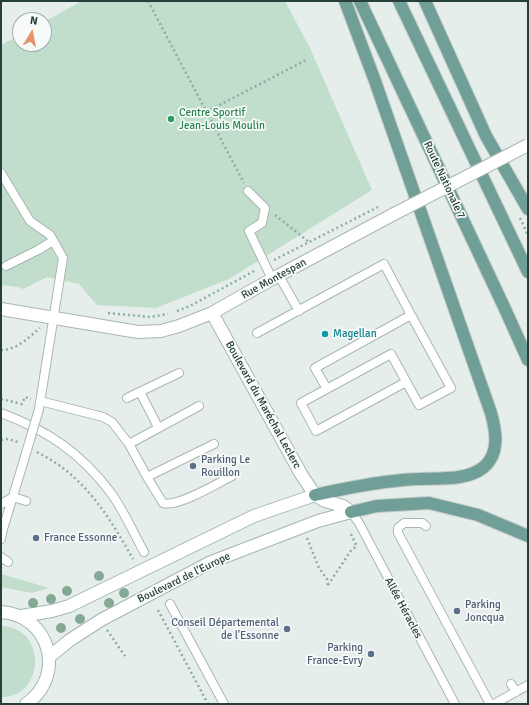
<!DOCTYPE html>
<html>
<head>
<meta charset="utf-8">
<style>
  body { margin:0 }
  #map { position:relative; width:529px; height:705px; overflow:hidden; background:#e6eeeb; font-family:Signika,sans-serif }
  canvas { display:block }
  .frame { position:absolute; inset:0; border:2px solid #263f3a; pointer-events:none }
  .north { position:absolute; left:12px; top:12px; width:40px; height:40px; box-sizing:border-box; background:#f7faf9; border:1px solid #a3afad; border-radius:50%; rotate:10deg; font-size:11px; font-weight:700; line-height:16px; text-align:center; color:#263f3a }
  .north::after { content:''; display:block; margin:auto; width:14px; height:18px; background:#e6926c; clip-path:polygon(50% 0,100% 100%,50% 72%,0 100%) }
</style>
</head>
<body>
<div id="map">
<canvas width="529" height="705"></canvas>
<div class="frame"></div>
<div class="north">N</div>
</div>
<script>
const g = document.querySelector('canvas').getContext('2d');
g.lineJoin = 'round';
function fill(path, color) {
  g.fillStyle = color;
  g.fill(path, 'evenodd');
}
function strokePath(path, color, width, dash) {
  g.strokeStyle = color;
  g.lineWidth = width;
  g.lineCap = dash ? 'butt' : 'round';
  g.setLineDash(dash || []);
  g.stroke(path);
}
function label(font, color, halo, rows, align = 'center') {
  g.font = font + ' Signika,sans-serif';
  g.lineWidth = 3.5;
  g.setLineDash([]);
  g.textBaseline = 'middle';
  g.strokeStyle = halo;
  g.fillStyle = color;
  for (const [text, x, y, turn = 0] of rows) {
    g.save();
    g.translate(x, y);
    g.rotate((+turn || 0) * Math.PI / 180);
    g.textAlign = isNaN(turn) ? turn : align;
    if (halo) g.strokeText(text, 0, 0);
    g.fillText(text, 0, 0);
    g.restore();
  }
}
fill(new Path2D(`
  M82 1H285L310 48 372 190 229 279 156 308 97 305 79 284 47 277 23 289 18 287 1 285V45L20 35V44H44V22Z
  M1 574 49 588 32 593 1 587Z
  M1 626C48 627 45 698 1 697Z`), '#c1ddcb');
const lane = new Path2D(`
  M1 173 30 221 50 235 63 258 39 409
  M248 191 265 208 262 223 249 231 272 279
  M6 266 38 250 53 241
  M279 276 299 311
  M257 333 384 264 411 315 315 368 327 389
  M406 382 316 431 301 403 391 354 419 405 451 388 411 315
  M140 392 158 427
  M127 398 179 373
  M40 401 103 417 112 422 129 444 199 406
  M1 413C47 430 81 453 111 493 124 511 133 532 144 552
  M129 444 147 477 163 503C177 508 218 483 232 476
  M147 477 214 444
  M1 504 13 497 26 501
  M351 512 359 523 455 704
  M426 526 422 523H404L398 528V533L490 704
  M1 539 3 529 24 460
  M1 557 8 562
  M170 604 224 704
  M511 684 516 692
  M494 704 528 685`);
const street = new Path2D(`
  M1 309 138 332 161 331 179 326 212 313 272 279 394 214
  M212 313 301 474 315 495 325 501 343 506 351 512`);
const secondary = new Path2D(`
  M1 612C50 615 67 676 26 704
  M21 616 52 611 69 606 254 516 315 495
  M49 657 70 640 101 620 211 562 318 521 351 512`);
const primary = new Path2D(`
  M360 1 505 309 528 360
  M399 1 528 272
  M425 1 486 136 528 209
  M315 495C338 490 362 485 385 482 396 481 407 479 418 479 439 478 467 481 484 467 500 453 496 431 491 413L375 81 345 1
  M351 512 377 506 429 503 478 515 528 536`);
strokePath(lane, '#a9b6b2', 10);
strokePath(street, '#a9b6b2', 14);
strokePath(secondary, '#a2b6b0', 14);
strokePath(primary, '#c2c9c8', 14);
strokePath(new Path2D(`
  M148 1 244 183
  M206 112 308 59
  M275 215 309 242
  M520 218 528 235
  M274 260 378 207
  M177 311 190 306 256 270
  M108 313 150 317 168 314
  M1 350C17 350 28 338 40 328
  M1 399 22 404 25 397 31 399
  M1 440 8 439 18 442
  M37 452C46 457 55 462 63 468 94 492 114 525 133 559
  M351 534 357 547
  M307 538 319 568 327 579 328 585
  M328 585 352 549 358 546
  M158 610 208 704
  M107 630 125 656`), '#8aaea5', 2.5, [2, 3]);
strokePath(lane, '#fff', 8);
strokePath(street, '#fff', 12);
strokePath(secondary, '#fff', 12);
strokePath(primary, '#6f9f96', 12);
const laneBridge = new Path2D(`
  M24 460 39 409`);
const streetBridge = new Path2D(`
  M394 214 528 145`);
strokePath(laneBridge, '#a9b6b2', 10, []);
strokePath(streetBridge, '#a9b6b2', 14, []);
strokePath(laneBridge, '#fff', 8);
strokePath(streetBridge, '#fff', 12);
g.fillStyle = '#84aa96';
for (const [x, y] of [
  [99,576],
  [67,591],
  [124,593],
  [51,599],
  [33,603],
  [109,603],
  [80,619],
  [61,628]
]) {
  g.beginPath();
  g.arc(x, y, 5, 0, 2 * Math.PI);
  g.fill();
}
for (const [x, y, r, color] of [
  [171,119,4,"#2e9e5b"],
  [325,334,4,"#0f9aa8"],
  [193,466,4,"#5c6f8a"],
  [36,538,4,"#5c6f8a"],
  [457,611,4,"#5c6f8a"],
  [287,629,4,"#5c6f8a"],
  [371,654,4,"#5c6f8a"]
]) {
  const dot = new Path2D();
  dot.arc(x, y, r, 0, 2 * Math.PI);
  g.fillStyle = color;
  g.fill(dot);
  strokePath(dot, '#f7faf9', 1.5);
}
label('11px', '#27864d', '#f7faf9', [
  ["Centre Sportif",179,113],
  ["Jean-Louis Moulin",179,126]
], 'left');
label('11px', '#263f3a', '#f7faf9', [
  ["Route Nationale 7",444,180,65],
  ["Rue Montespan",274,279,-29],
  ["Boulevard du Maréchal Leclerc",263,405,61],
  ["Boulevard de l'Europe",184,578,-26],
  ["Allée Héracles",403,608,62]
]);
label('11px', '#0d838f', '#f7faf9', [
  ["Magellan",333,334]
], 'left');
label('11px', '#4e5e75', '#f7faf9', [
  ["Parking Le",201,460],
  ["Rouillon",201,473],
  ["France Essonne",44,538],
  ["Parking",465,605],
  ["Joncqua",465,618],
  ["Conseil Départemental",279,623,"right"],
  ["de l'Essonne",279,636,"right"],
  ["Parking",363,648,"right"],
  ["France-Evry",363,661,"right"]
], 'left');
</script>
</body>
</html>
